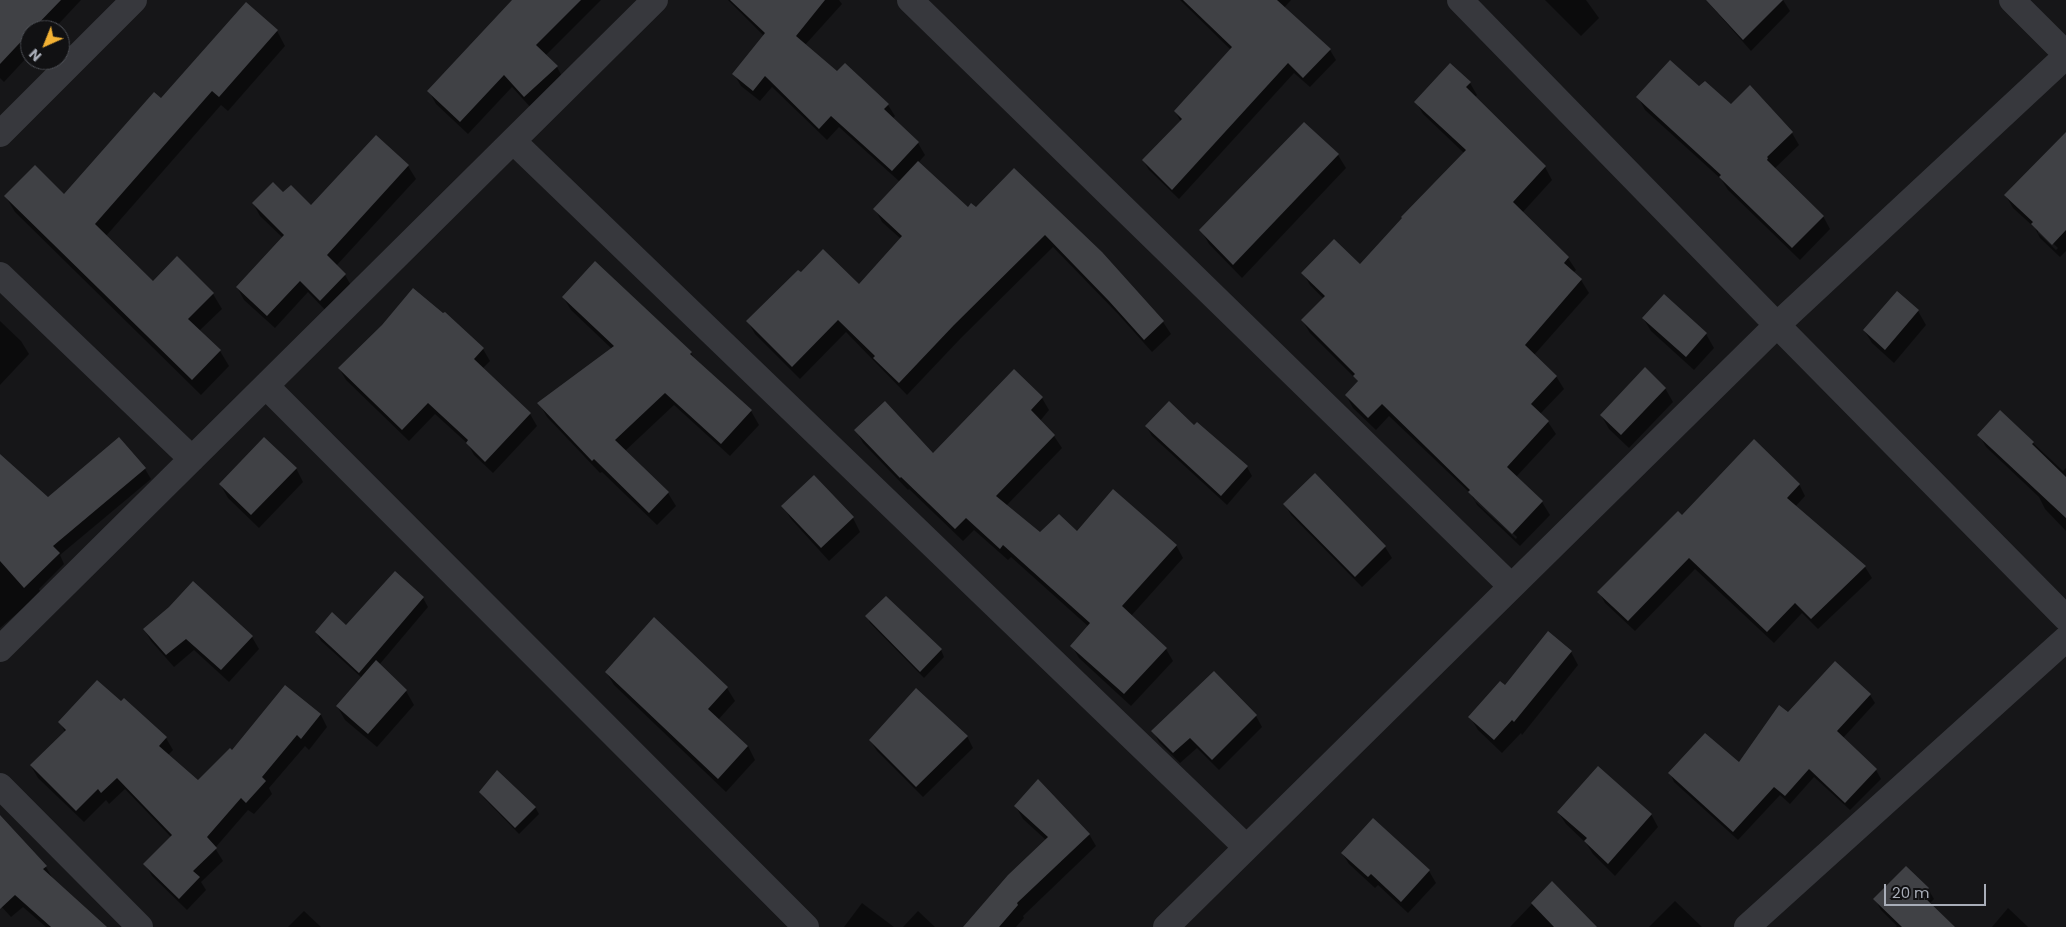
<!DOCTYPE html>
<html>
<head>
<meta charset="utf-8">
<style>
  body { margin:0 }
  #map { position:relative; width:2066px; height:927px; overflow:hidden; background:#161618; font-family:Poppins,sans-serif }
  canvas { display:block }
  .north { position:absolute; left:20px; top:20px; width:50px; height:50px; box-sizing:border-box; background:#111113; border:1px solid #4d4f55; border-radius:50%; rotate:224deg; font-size:14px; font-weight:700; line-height:20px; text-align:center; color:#a8adb8 }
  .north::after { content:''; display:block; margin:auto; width:18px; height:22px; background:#f2b134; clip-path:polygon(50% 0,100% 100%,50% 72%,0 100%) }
  .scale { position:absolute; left:1884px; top:884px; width:102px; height:22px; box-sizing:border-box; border:2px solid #a8adb8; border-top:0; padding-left:6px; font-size:15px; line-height:18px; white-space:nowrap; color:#a8adb8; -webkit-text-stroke:4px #111113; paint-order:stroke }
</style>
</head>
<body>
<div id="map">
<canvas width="2066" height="927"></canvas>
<div class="north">N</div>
<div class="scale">20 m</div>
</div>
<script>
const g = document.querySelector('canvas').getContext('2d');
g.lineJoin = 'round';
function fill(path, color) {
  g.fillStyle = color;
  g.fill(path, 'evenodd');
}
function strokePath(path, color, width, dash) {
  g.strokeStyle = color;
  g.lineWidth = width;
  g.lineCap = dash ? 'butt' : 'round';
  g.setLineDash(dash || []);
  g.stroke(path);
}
fill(new Path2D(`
  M4 0H81L53 30H30V54L4 82 0 78V4Z
  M514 0H601L545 56 557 67 564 80 532 109 512 87 468 134 436 104 429 91Z
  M728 0H839L842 4 805 45 837 73 888 105 895 116 892 119 918 143 925 155 918 163 968 209H976L1014 169 1163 322 1171 334 1152 352 1118 314 1053 247 961 338 907 395 846 332 800 379 755 334 748 322 859 285 901 239 882 222 875 209 900 182 839 127 827 140 772 87 760 101 741 86 734 74 764 36Z
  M1180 0H1291L1284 8 1330 50 1336 60 1310 87 1294 73 1179 199 1149 170 1143 160 1181 122 1175 111 1231 50Z
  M1545 0H1586L1599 18 1581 36Z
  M1706 0H1783L1790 11 1751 51Z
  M277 31 285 46 228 111 221 105 106 236 153 283 213 294 222 309 199 331 220 351 229 366 201 395 15 212 6 197 65 196 161 99Z
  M1470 83 1477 95 1475 97 1545 167 1552 180 1522 213 1568 258 1576 270 1573 273 1581 280 1589 293 1534 355 1556 376 1564 389 1540 414 1548 422 1556 434 1516 477 1542 502 1550 515 1520 546 1477 505 1471 494 1389 416 1376 430 1353 408 1346 395 1358 383 1357 380 1310 333 1302 320 1324 299 1310 285 1303 273 1360 266 1465 154 1423 114 1416 102ZM1473 495 1517 537 1516 539 1475 501Z
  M1699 88 1731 106 1792 133 1799 145 1774 169 1823 216 1830 229 1800 260 1728 190 1721 179 1645 110 1638 97Z
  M2066 133V251L2060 257 2040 238 2035 228 2013 208 2006 196ZM2038 229 2058 248 2056 250 2038 233Z
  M376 137 408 166 416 179 336 266 345 275 352 287 328 313 308 292 275 328 244 300 237 287 283 238 260 216 253 203 283 194 311 206Z
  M1338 155 1346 168 1242 278 1209 244 1201 230Z
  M1897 293 1918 311 1926 325 1894 363 1872 343 1864 330Z
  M1664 295 1706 334 1714 348 1694 370 1651 331 1643 318Z
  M563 297 691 353 696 361 751 411 759 425 730 456 674 405 625 451 668 493 676 506 657 525 602 472 600 473 547 417 539 403 612 349 571 310Z
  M444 315 483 349 490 361 482 369 530 414 537 426 493 473 474 455 468 444 435 414 409 441 346 380 339 368Z
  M0 321 21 341 29 354 0 385Z
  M1665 388 1673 402 1629 448 1609 429 1601 415Z
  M1042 398 1049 410 1040 421 1054 436 1062 448 1006 506 1040 534 1077 533 1176 545 1183 558 1131 616 1166 649 1173 661 1131 706 1079 658 1072 646 1089 627 1011 557 1008 560 974 530 963 541 909 489 908 490 863 443 856 430 933 454Z
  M2000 412 2063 471 2066 468V531L2045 509 2039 497 1986 447 1979 435Z
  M1146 426 1247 467 1252 476 1227 505 1152 436Z
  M0 456 48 499 145 469 151 479 60 555 64 564 39 589 41 593 0 628Z
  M296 468 303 482 259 528 228 498 220 484Z
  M1315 475 1385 547 1392 558 1362 587 1291 515 1285 504Z
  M1799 484 1805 496 1795 507 1865 567 1872 578 1818 629 1802 613 1774 643 1695 569 1635 631 1605 603 1599 592 1682 517Z
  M783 506 853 518 860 532 829 561 791 519Z
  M395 573 423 598 428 607 379 665 406 691 414 705 377 747 345 720 337 706 362 678 321 641 316 632 346 627Z
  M867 616 941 650 944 657 924 678 870 623Z
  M144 629 252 637 259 649 229 682 194 650 174 667 151 641Z
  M1571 652 1578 665 1522 735 1521 733 1502 753 1478 730 1470 717 1505 687Z
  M606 672 727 688 735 701 718 720 748 746 755 760 726 792 614 685Z
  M1214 673 1256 716 1262 727 1219 770 1197 748 1180 763 1159 742 1153 731Z
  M286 687 321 715 327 727 309 750 305 746 269 788 272 794 254 814 248 810 215 848 223 861 201 882 206 890 187 910 152 876 145 864 171 837 125 789 109 804 106 800 84 822 38 778 31 766 65 732 60 722 166 738 173 750 168 755 198 782 232 751Z
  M1870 695 1875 703 1843 738 1876 770 1881 779 1850 810 1814 777 1790 804 1780 795 1738 840 1674 782 1670 773 1739 764 1789 713Z
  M967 736 973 748 923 797 877 751 870 740Z
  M480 792 535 807 539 814 519 834 484 798Z
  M1016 807 1089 834 1096 846 1023 916 1024 918 1016 927H964L1046 840 1023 819Z
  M1558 812 1651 814 1658 827 1615 876 1593 854 1586 843 1566 824Z
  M0 816 46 867 53 879 100 927H46L23 907 11 917 0 905Z
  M1342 853 1429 871 1436 883 1408 913 1378 885 1375 888 1349 864Z
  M1552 883 1596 927H1510Z
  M1928 889 1934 899 1929 904 1954 927H1896L1897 926 1881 910 1875 899Z
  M1675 901 1702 927H1649Z
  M862 903 894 927H844Z
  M2008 908 2026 925 2028 927H1992Z
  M304 911 321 927H288Z
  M918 911 935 927H903Z`), '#0007');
fill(new Path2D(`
  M0 0H61L32 30H30V32L0 64Z
  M512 0H581L536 45 558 66 524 97 504 75 460 122 427 91Z
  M730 0H825L796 36 837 71 845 63 889 104 884 109 919 142 892 171 831 116 819 129 765 76 753 91 732 74 765 33Z
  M1183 0H1277L1331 49 1303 78 1288 63 1172 190 1142 160 1182 119 1174 111 1232 47Z
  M1706 0H1783L1743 40Z
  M246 2 278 30 219 97 212 91 95 224 153 281 177 256 214 293 188 319 221 350 192 380 4 196 35 165 64 194 154 92 161 98Z
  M1670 60 1699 86 1705 81 1731 104 1750 85 1793 132 1767 157 1768 158 1767 160 1824 216 1792 248 1719 177 1721 175 1636 97Z
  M1450 63 1471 82 1466 87 1546 166 1513 202 1569 257 1564 263 1582 279 1525 345 1557 376 1531 404 1549 421 1507 467 1543 501 1512 534 1468 492 1470 490 1382 404 1368 418 1345 395 1358 381 1353 376 1355 374 1301 320 1325 296 1301 273 1334 239 1360 264 1402 218 1401 217 1466 150 1414 102Z
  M1304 122 1339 154 1233 265 1199 230Z
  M2066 132V230L2052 245 2031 224 2033 222 2004 195Z
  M376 135 409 165 327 255 346 274 320 301 300 281 267 316 236 287 284 235 252 203 273 182 283 192 291 185 311 205Z
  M918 161 968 207 971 203 976 207 1014 168 1102 252 1164 321 1144 340 1109 301 1045 235 954 325 899 383 873 358 875 356 838 320 792 367 746 321 798 270 801 272 823 249 859 284 902 236 873 209Z
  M595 261 692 352 690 354 752 410 721 444 665 393 615 440 669 492 649 513 594 459 592 461 537 403 614 346 562 297Z
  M413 288 443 313 445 312 484 348 474 359 531 413 485 462 466 443 468 440 428 403 402 430 338 368 382 325Z
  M1897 291 1919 310 1885 350 1863 330Z
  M1664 294 1707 333 1686 357 1642 318Z
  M1645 367 1666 388 1621 435 1600 415Z
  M1014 369 1043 397 1031 410 1055 435 996 496 1040 532 1059 514 1077 531 1113 489 1177 545 1122 606 1167 648 1124 694 1070 646 1090 623 1003 545 1000 549 966 518 955 529 901 477 900 478 854 430 885 401 933 453Z
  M1169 401 1194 425 1197 422 1248 466 1221 496 1145 426Z
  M2000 410 2034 442 2032 444 2066 477V518L1977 435Z
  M119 437 146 468 53 546 60 553 24 588 0 561V454L48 497Z
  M264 437 297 468 251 515 219 484Z
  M1754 439 1800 484 1787 498 1866 566 1811 619 1795 603 1767 632 1689 558 1628 621 1597 592 1678 511 1682 515Z
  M1315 473 1386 546 1355 577 1283 504Z
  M814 475 854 517 821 548 781 506Z
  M395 571 424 597 359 673 315 632 332 612 346 625Z
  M193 581 253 636 221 670 186 639 166 655 143 629 169 607Z
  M886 596 942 649 920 672 865 616Z
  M654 617 728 687 708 709 748 746 718 779 605 672Z
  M1548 631 1572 651 1514 722 1512 720 1494 740 1468 717 1500 681 1505 685Z
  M376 660 407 690 368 734 336 706Z
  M1835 661 1871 694 1837 731 1877 769 1845 803 1809 769 1785 796 1774 787 1733 832 1668 773 1705 733 1739 762 1779 705 1788 712Z
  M1214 671 1257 715 1212 760 1190 738 1173 753 1151 731Z
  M97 680 121 701 124 698 167 737 159 746 198 780 230 748 232 750 285 685 321 714 301 739 297 735 262 777 266 781 246 803 241 798 207 837 217 848 193 871 200 877 179 899 143 864 172 835 117 778 101 793 98 789 76 811 30 765 66 730 58 722Z
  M916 688 968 736 916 787 869 740Z
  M1598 766 1652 814 1608 864 1584 841 1587 838 1557 812Z
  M497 770 536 807 515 828 479 792Z
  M1038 779 1090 834 1017 903 1018 905 999 927H963L1008 875 1048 837 1014 806Z
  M0 815 47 866 43 869 107 927H51L15 895 0 909Z
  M1373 818 1430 870 1401 902 1371 874 1368 877 1341 853Z
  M1906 866 1929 888 1922 895 1955 927H1902L1873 899Z
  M1552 881 1597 927H1554L1531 903Z`), '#404145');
strokePath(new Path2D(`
  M910 0 1511 586
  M1460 0 1777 325 2066 618
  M2012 0 2066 54
  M0 134 134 0
  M513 141 1246 847
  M0 275 192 459
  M266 386 806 927
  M0 649 655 0
  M0 786 140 927
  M1166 927 1777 325 2066 56
  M1747 927 2066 639`), '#37383d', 26);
</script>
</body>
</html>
